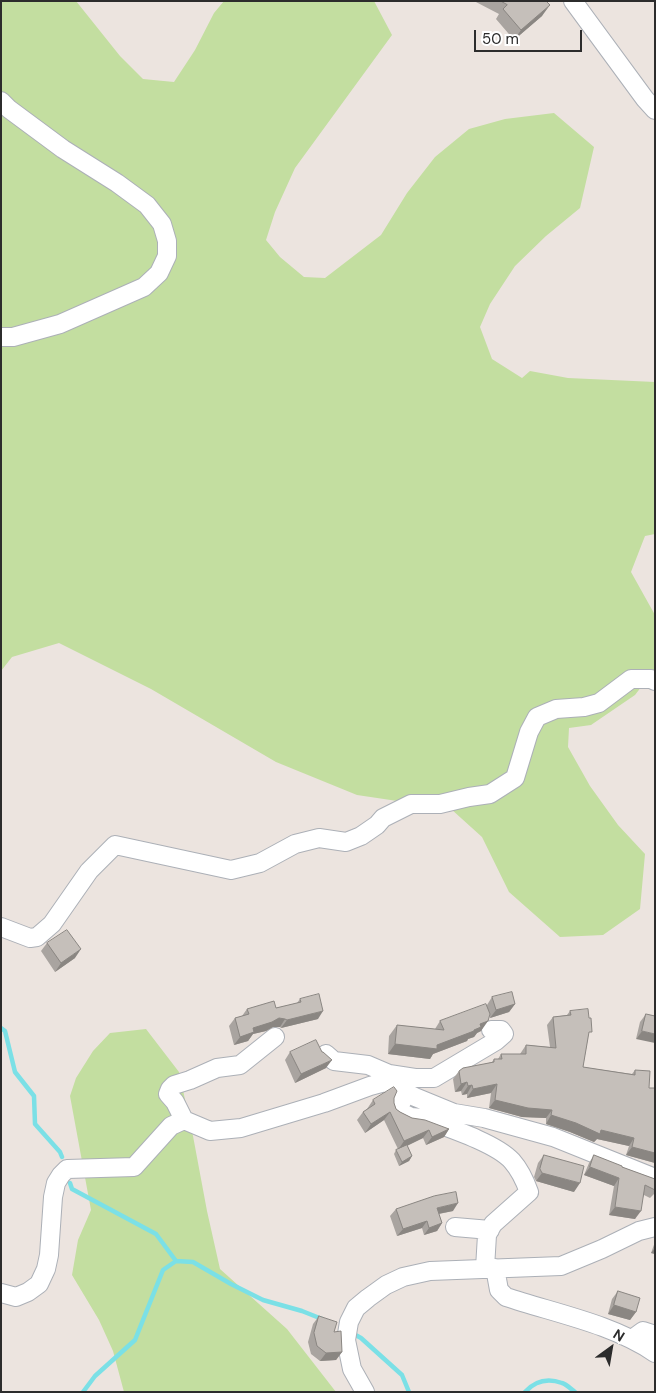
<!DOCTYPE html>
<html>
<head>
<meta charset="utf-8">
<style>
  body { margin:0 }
  #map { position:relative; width:656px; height:1393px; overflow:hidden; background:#ece4df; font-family:"DM Sans",sans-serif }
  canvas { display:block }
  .frame { position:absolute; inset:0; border:2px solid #2c2c2c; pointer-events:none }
  .north { position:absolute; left:586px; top:1323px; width:50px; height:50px; -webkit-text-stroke:4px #fff; paint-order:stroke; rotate:32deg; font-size:14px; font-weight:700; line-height:20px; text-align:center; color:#2c2c2c }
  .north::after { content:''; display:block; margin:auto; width:18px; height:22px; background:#2c2c2c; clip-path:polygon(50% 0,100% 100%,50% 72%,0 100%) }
  .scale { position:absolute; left:474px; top:30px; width:108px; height:22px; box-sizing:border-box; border:2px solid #2c2c2c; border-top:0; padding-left:6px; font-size:15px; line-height:18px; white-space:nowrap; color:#2c2c2c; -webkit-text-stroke:4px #fff; paint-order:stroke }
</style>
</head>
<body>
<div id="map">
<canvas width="656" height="1393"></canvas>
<div class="frame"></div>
<div class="north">N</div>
<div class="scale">50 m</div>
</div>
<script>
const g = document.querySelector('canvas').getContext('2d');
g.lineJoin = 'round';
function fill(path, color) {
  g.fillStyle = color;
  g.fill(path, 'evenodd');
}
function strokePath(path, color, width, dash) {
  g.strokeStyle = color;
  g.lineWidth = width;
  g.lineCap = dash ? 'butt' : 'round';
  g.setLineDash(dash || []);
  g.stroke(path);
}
fill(new Path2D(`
  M1 1H76L120 56 143 79 174 82 195 50 214 13 224 1H374L392 35 295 168 275 212 266 240 280 257 304 277 325 278 381 235 407 193 435 157 469 129 505 119 554 113 594 147 580 208 546 236 515 266 490 304 480 327 492 359 522 378 530 371 568 378 655 382V534L645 536 631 572 655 615V669L635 695 591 725 569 728 568 747 590 786 618 825 645 854 640 909 603 935 560 937 509 892 482 837 451 809 357 795 276 762 151 689 59 643 12 657 1 671Z
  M146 1029 179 1072 193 1136 207 1211 220 1269 287 1329 336 1392H124L113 1351 99 1320 72 1275 78 1240 91 1210 70 1096 76 1078 93 1051 110 1033Z`), '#c3dea0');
strokePath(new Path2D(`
  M1 1028 5 1031 15 1072 34 1096 35 1124 60 1152 62 1157
  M70 1183 72 1189 156 1234 176 1261
  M352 1333 361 1338 402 1375 409 1392
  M83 1392 95 1376 135 1340 163 1270 176 1261 193 1262 231 1284 263 1300 302 1311 322 1319
  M525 1392C535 1381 548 1378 562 1383 566 1384 571 1389 575 1392`), '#7be0e6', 4.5);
const minor = new Path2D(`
  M573 1 645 99 655 110
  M1 101 9 109 63 149 117 183 147 205 162 224 167 241V256L159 273 144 287 60 324 13 337H1
  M1 927 30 938 37 937 52 924 89 871 115 845 231 870 260 863 295 844 319 838 346 842 361 836 377 825 383 818 411 804H440L469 797 490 794 515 778 529 732 537 717 556 709 584 707 599 703 631 679H651L655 681
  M326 1054 334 1061 368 1065 389 1074 415 1078H434L496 1041 504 1034 501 1030H491
  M407 1092 399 1107V1111L411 1117 422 1118C446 1127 496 1143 512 1161 520 1170 525 1181 529 1192L493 1224 487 1235 485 1268
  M184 1120 175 1102 168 1094 170 1089 174 1085 190 1080 217 1068 240 1065 275 1037
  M455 1227 490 1230
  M495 1268 499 1290 506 1297C554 1313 613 1324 655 1353
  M1 1293 16 1297 28 1292 39 1284 46 1269 49 1255 53 1197 56 1183 61 1175 67 1169 134 1167 171 1126 184 1120 210 1131 241 1128 324 1103 370 1086 385 1082 415 1097 454 1113 484 1118 553 1137 655 1178
  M632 1339 643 1331 655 1335
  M365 1392 352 1369 346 1340 349 1322 356 1308 368 1298 386 1285 403 1277 430 1271 561 1266 602 1249 639 1231 655 1227`);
strokePath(minor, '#acb0b7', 20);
strokePath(minor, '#fff', 18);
fill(new Path2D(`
  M474 1H546L542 16 514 40 496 19 499 14Z
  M47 943 75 958 55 972 41 951Z
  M492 997 515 1004 509 1012 490 1018 489 1015 481 1031 477 1033 474 1037 468 1039 467 1041 433 1054 430 1059 388 1054 389 1036 397 1025 435 1029 440 1021 487 1005Z
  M300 999 318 1019 281 1028 280 1027H273L266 1031 253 1034 248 1041 234 1045 229 1026 235 1018 242 1016 247 1009 276 1008 297 1003Z
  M570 1011 588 1038 583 1067 632 1074 635 1070 649 1088 655 1163 626 1155 629 1146 597 1139 594 1142 570 1132 546 1124V1118L522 1117 489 1108 491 1093 467 1098V1094L462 1095 461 1091 455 1092 453 1079 459 1071 492 1062 494 1059H498L501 1054H520L526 1045 550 1047 547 1025 553 1017 567 1015Z
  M646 1014 655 1016 636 1039 640 1022Z
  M290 1052 326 1068 295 1083 285 1060Z
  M394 1098V1103L396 1109 400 1112 412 1118 449 1129 444 1137 426 1145 423 1138 407 1146 412 1156 409 1161 399 1166 394 1154 396 1150 398 1149 384 1120 365 1133 357 1120 363 1112 367 1109 373 1100Z
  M544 1155 574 1192 536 1181 534 1177 538 1163Z
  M594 1155 622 1167 655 1179V1195L654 1194 650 1198 644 1195 635 1219 609 1215 614 1186 584 1175 589 1163Z
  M396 1209 453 1211 439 1214 442 1223 437 1231 424 1235 422 1228 397 1236 390 1216Z
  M655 1242V1254L651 1253Z
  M618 1291 636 1312 630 1320 608 1314 612 1299Z
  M319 1316 334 1332 342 1352 336 1360 320 1361 311 1354 308 1342 313 1324Z`), '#a9a4a0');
fill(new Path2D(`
  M550 5 542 16 514 40 521 30Z
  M81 949 75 958 55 972 61 963Z
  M515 1004 509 1012 490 1018 496 1010Z
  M323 1011 318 1019 281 1028 287 1020Z
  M279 1018 285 1019 280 1027H273L266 1031 253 1034 248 1041 234 1045 240 1037 253 1028Z
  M488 1021 481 1031 477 1033 474 1037 468 1039 467 1041 433 1054 430 1059 388 1054 395 1044 437 1045 480 1024Z
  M642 1031 655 1034V1043L636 1039Z
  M332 1060 326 1068 295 1083 301 1074Z
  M467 1082 461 1091 455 1092 461 1084Z
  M497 1084 491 1093 467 1098 473 1089Z
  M472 1085 467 1094 462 1095 468 1086Z
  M495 1100 552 1110 546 1118 522 1117 489 1108Z
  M390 1112 384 1120 365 1133 371 1124Z
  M551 1115 601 1130 634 1138 629 1146 597 1139 594 1142 570 1132 546 1124Z
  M449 1129 444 1137 426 1145 432 1137Z
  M429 1130 423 1138 398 1150 404 1141Z
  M632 1147 655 1153V1163L626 1155Z
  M412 1156 409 1161 399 1166 402 1162Z
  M590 1167 619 1178 614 1186 584 1175Z
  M542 1173 580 1183 574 1192 536 1181Z
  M458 1203 453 1211 432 1215 437 1208Z
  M615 1207 641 1211 635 1219 609 1215Z
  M427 1221 422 1228 397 1236 403 1229Z
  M442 1223 437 1231 424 1235 429 1228Z
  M655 1248V1254L651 1253Z
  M614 1305 636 1312 630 1320 608 1314Z
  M342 1352 336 1360 320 1361 326 1353Z`), '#8a8682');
const building = new Path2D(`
  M501 1H546L550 5 521 30 503 9 507 5Z
  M67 930 81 949 61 963 47 943Z
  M512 992 515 1004 496 1010 492 997Z
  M319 994 323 1011 287 1020 285 1019 279 1018 272 1022 253 1028 254 1032 240 1037 235 1018 249 1014 247 1009 274 1001 276 1008 301 1002 300 999Z
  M486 1004 490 1014 488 1021 480 1024 481 1027 474 1030V1031L437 1045V1049L395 1044 397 1025 444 1030 440 1021Z
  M588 1009 589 1018H591L592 1032H589L583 1067 635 1075V1070L650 1071 649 1088H655V1153L632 1147 634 1138 601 1130 600 1134 576 1123 551 1115 552 1110 528 1108 495 1100 497 1084 473 1089 472 1085 468 1086 467 1082 461 1084 459 1071 463 1068 494 1062V1059H502L501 1054H526V1045L556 1048 553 1017 571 1015 570 1011Z
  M646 1014 655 1016V1034L642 1031Z
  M316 1040 322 1052H323L332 1060 301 1074 290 1052Z
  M394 1087 397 1091 394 1098V1103L396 1109 400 1112 412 1118 425 1120 449 1129 432 1137 429 1130 404 1141 390 1112 371 1124 363 1112 375 1104 373 1100Z
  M407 1145 412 1156 402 1162 396 1150Z
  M544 1155 584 1166 580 1183 542 1173 540 1169Z
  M594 1155 622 1166V1167L655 1179V1190L645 1185 641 1211 615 1207 619 1178 590 1167Z
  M456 1192 458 1203 437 1208 442 1223 429 1228 427 1221 403 1229 396 1209 434 1196Z
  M618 1291 640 1298 636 1312 614 1305Z
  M319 1316 337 1322 334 1332 341 1331 342 1352 326 1353 317 1346 314 1333Z`);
fill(building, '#c5bfba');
strokePath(building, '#8a8682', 1);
</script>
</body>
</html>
